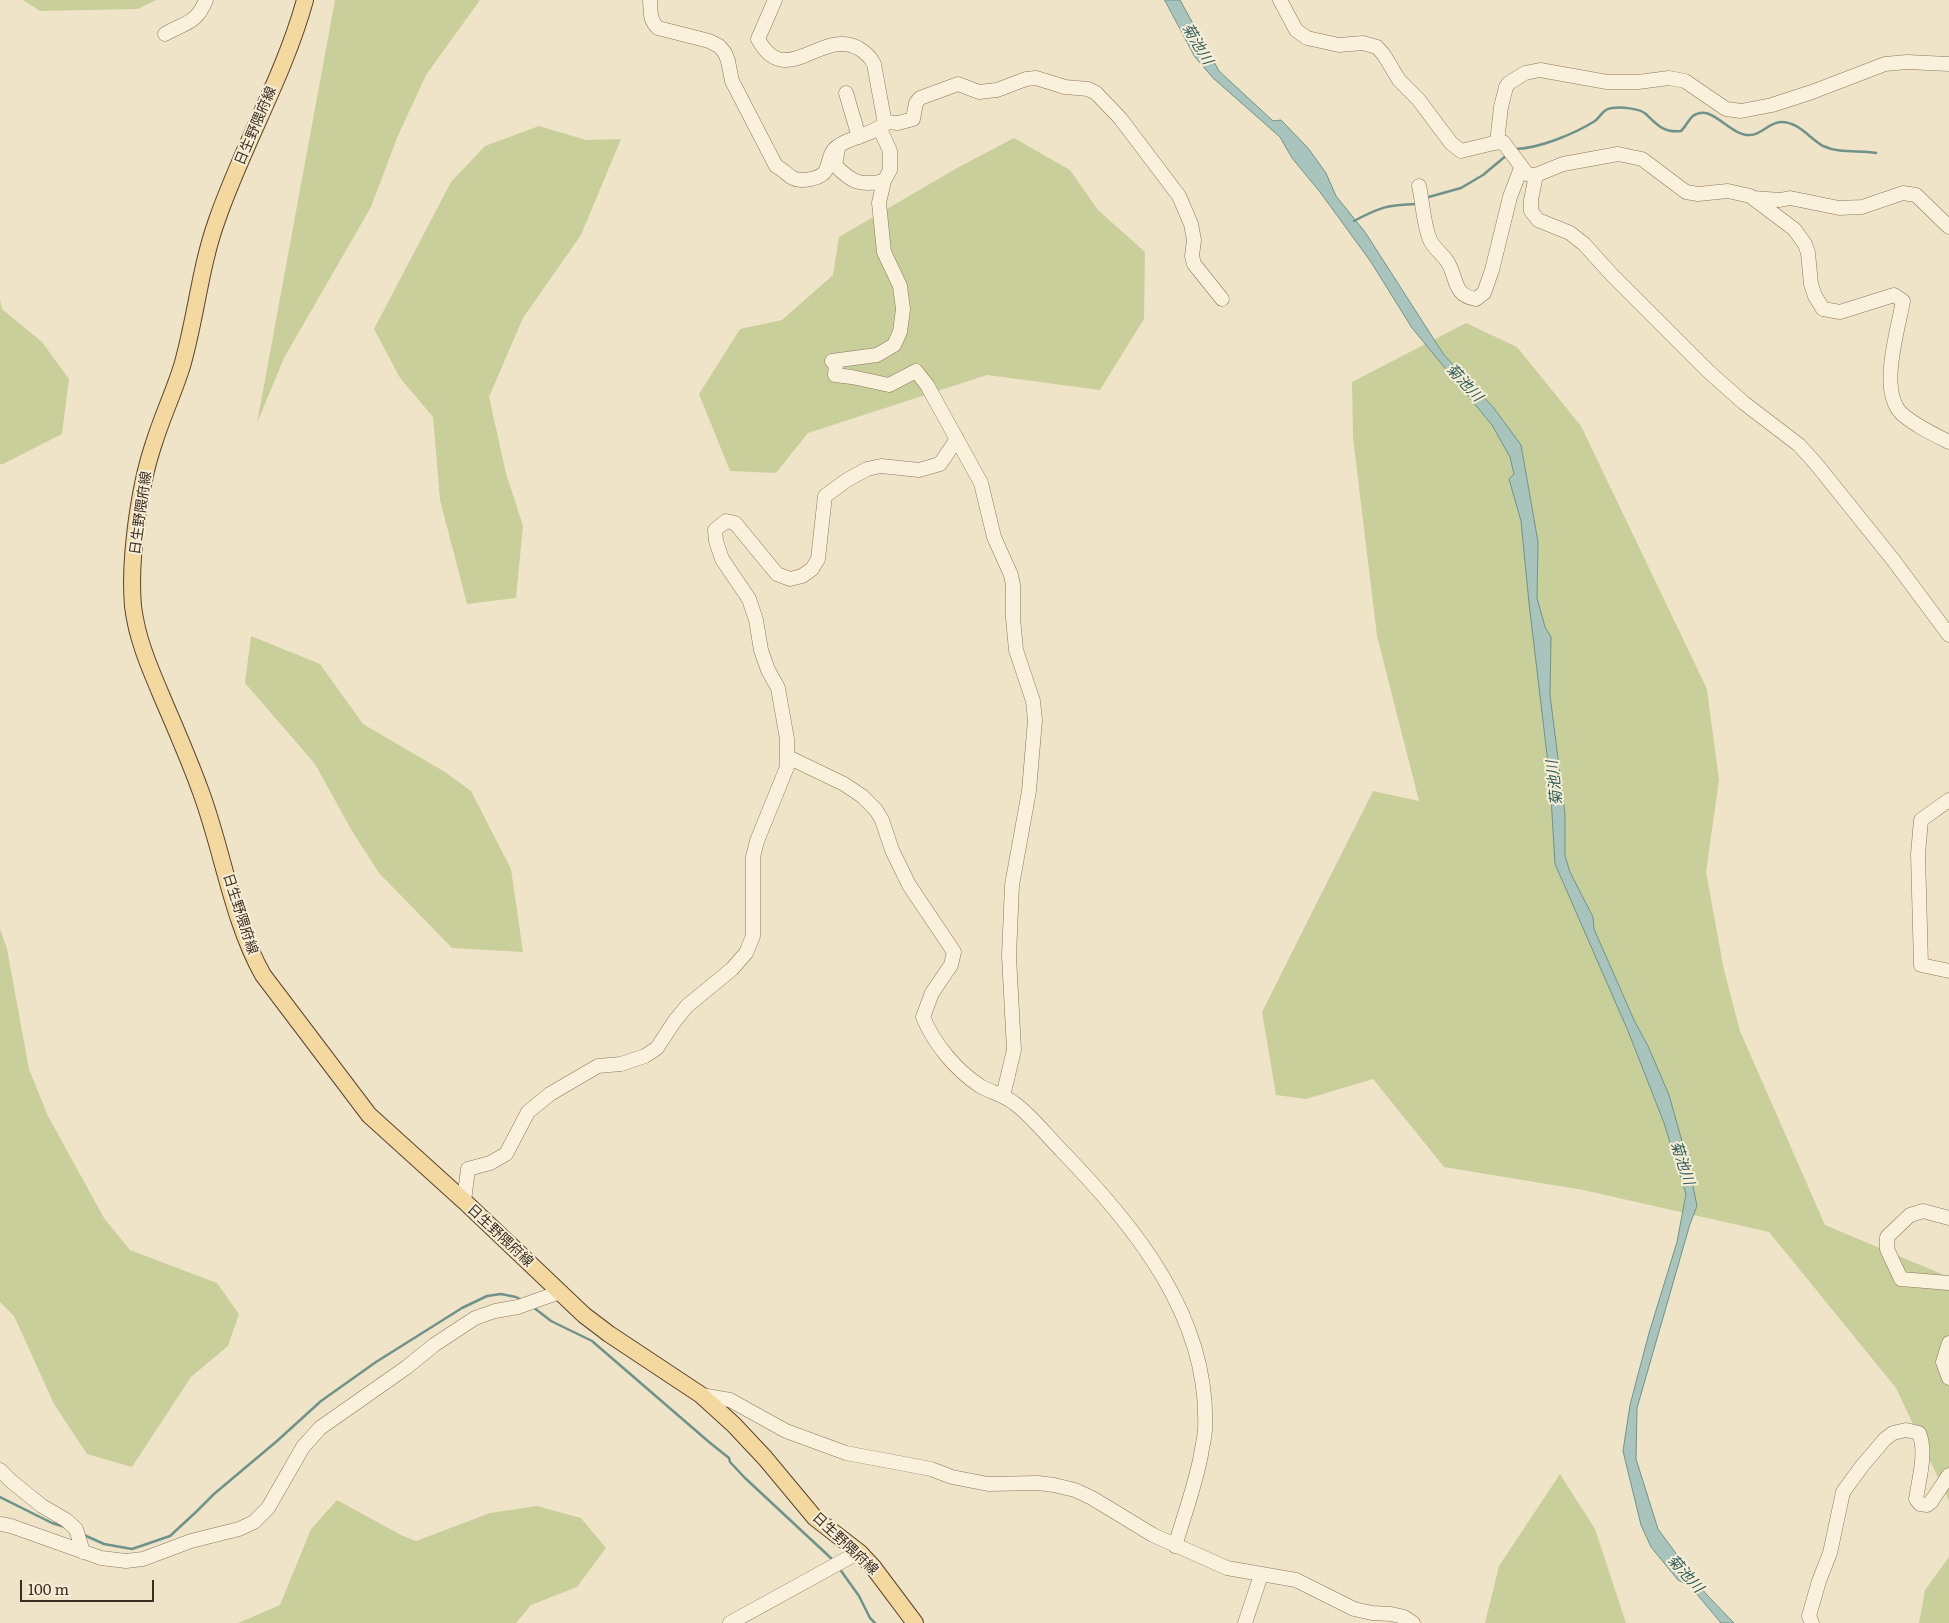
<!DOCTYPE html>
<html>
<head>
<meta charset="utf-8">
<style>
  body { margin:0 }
  #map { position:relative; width:1949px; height:1623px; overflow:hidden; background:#f0e4c8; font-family:Literata,serif }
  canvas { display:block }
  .scale { position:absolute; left:20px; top:1580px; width:134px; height:22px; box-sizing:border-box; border:2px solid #3d2e20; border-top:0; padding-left:6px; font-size:15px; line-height:18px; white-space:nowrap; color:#3d2e20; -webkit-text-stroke:4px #f7eed8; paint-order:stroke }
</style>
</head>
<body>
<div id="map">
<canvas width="1949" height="1623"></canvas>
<div class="scale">100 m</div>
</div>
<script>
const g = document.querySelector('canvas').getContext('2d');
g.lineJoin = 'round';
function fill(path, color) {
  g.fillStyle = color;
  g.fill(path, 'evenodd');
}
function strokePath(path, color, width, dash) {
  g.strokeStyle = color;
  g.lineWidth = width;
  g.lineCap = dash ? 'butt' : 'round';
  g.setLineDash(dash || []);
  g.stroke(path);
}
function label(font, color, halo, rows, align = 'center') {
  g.font = font + ' Literata,"Noto Sans JP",serif';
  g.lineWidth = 4;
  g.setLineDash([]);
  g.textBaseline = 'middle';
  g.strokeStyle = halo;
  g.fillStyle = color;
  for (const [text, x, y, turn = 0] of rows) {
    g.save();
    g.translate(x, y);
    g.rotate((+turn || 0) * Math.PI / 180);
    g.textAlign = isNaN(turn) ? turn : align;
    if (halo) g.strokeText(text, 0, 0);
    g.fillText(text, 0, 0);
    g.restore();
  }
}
fill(new Path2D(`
  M23 0H156L138 9 40 11Z
  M335 0H480L426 75 397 138 371 207 284 358 257 423Z
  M539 126 586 140 621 139 581 235 523 318 489 397 506 473 523 526 516 598 467 604 440 500 433 417 400 378 374 329 451 182 485 146Z
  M1014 138 1070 170 1098 210 1145 252 1144 319 1100 390 987 375 808 433 776 473 730 471 699 394 740 329 782 320 833 275 839 237 957 168Z
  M0 299 2 309 42 342 69 379 62 434 3 464H0Z
  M1466 323 1517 347 1581 426 1707 689 1719 780 1706 872 1724 970 1740 1031 1825 1225 1949 1277V1501L1896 1388 1769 1232 1583 1190 1444 1167 1373 1079 1306 1099 1276 1095 1262 1012 1373 791 1419 801 1377 636 1353 438 1352 382Z
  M251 636 320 664 363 724 445 772 471 791 511 869 523 952 452 948 379 873 352 831 315 764 245 683Z
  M0 929 7 949 29 1069 48 1116 104 1218 130 1250 217 1283 239 1314 228 1346 191 1377 132 1467 87 1454 54 1404 14 1316 0 1302Z
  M1560 1474 1595 1529 1626 1623H1485L1499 1566Z
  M337 1500 401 1535 416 1541 490 1513 537 1506 581 1518 606 1548 577 1587 531 1605 516 1623H238L280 1605 311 1529Z
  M1949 1557V1623H1919L1925 1590Z`), '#c9cf9b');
const water = new Path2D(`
  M1165 0H1180L1219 71 1273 121 1281 120 1308 148 1326 173 1336 196 1365 232 1444 355 1493 407 1521 445 1538 542 1537 598 1545 627 1551 637 1550 695 1565 814V856L1570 872 1593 917 1594 929 1634 1020 1648 1046 1669 1095 1689 1166 1697 1206 1690 1224 1637 1408 1636 1459 1658 1529 1706 1594 1734 1623H1721L1690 1586 1678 1580 1651 1547 1641 1525 1623 1451 1630 1405 1649 1333 1677 1242 1686 1194 1664 1123 1628 1031 1555 864 1550 780 1529 603 1521 521 1509 479 1514 474 1510 457 1492 425 1412 328 1371 262 1320 192 1292 158 1280 137 1213 78 1195 57Z`);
fill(water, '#a9c4bc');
strokePath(water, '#6f938a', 1);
strokePath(new Path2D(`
  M1516 149C1540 148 1574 134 1595 121 1601 116 1603 109 1612 108 1621 107 1639 108 1646 114 1657 125 1664 133 1681 131 1686 126 1689 119 1693 116 1711 102 1729 136 1750 135 1762 135 1769 122 1781 122 1799 122 1809 138 1823 146 1840 154 1859 150 1876 153
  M1425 198 1461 188 1483 175 1507 155
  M1354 221C1380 207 1387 205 1417 204
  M533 1307 551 1321 592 1341 709 1442 729 1458 730 1462 745 1478 833 1560
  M0 1497 52 1523 65 1527
  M84 1535 104 1544 132 1549 170 1536 196 1512 214 1494 277 1441 321 1401 376 1362 462 1308 487 1296 501 1294 516 1297 522 1300
  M839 1568 859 1596 870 1618 875 1623`), '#6f938a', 2.5);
const minor = new Path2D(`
  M650 0C651 11 649 20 658 28L709 41 719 46 725 53 728 61 732 81 776 166C782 169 786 173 791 177 800 183 822 179 826 170 830 161 829 152 838 146 853 136 873 135 887 122L898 123 913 119 916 103 920 98 958 84 979 92 997 90 1026 79 1036 78 1065 87 1088 89 1096 93 1120 118 1179 196 1191 224 1194 240 1192 256 1194 264 1222 299
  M775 0 758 39C786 91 821 28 858 48 865 52 870 56 874 64L885 124
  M1280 0 1296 30 1307 38 1339 45 1363 43 1377 47 1384 55 1399 80 1418 99 1451 143 1461 151 1494 143 1503 142 1527 174 1536 175 1563 164 1618 154 1642 159 1686 192 1698 194 1728 191 1750 196 1794 229 1805 244 1808 253 1811 284 1815 296 1823 309 1840 312 1894 295 1903 301C1898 331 1878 391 1902 414 1916 426 1933 434 1949 442
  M165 34C186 22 196 24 206 0
  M846 93 859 137
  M880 129 890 151V170L884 181 879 203 884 252 900 286 903 309 900 332 894 345 877 355 832 361 836 365 835 375 852 377 889 385 916 371 927 385 981 483 994 537 1011 575 1013 585V618L1016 650 1033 701 1035 720 1029 791 1012 885 1009 956 1014 1050 1003 1096
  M1497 142 1501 107 1506 87 1509 83 1525 73 1540 70 1607 82H1638L1669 78 1685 81 1726 109 1741 111 1772 105 1812 92 1885 64 1907 62 1949 64
  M838 149 835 165C852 183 861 186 884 181
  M1536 175 1531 200V211L1538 220 1570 233 1584 244 1612 275 1708 371 1744 403 1799 445 1817 465 1894 561 1949 635
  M1419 186C1423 203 1423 223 1430 240 1434 248 1442 254 1447 261 1458 278 1452 295 1476 299L1484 293 1492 270 1510 197 1521 168
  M1753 198 1780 200 1790 198 1839 208 1862 207 1903 193 1916 195 1949 227
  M788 757 844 784 862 796 876 810 882 820 892 850 909 885 954 952 951 965 932 993 923 1017C934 1044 956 1070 980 1086 991 1092 1004 1095 1014 1103 1031 1115 1047 1136 1062 1151 1135 1227 1210 1317 1205 1429 1205 1437 1202 1446 1201 1455 1195 1486 1184 1516 1175 1546
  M1949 800 1921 820 1918 854 1921 965 1949 971
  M464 1201 468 1169 490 1163 506 1154 528 1112 550 1094 598 1066 621 1064 645 1056 657 1048 674 1022 687 1006 732 969 746 953 753 936V857L757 841 787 767V739L778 688 768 670 761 650 756 620 749 599 722 559 716 541 715 530 726 521 735 523 777 574 790 579 802 576 812 569 818 559 825 496 847 480 867 469 881 466 919 470 940 464 957 439
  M1949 1218 1923 1211 1910 1215 1887 1237V1249L1901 1279 1949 1283
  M1949 1343 1943 1362 1949 1378
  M701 1395 730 1400 786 1431 846 1453 931 1469 952 1477 988 1484 1038 1483 1054 1485 1075 1490 1092 1498 1153 1535 1227 1568 1296 1580 1354 1609 1372 1613 1391 1614 1404 1617 1413 1623
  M0 1470 11 1481 42 1506 66 1520 76 1529 83 1552
  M0 1524 11 1526 101 1558 126 1561 143 1559 191 1541 239 1529 254 1522 268 1508 303 1447 320 1428 407 1367 434 1345 475 1318 495 1311 518 1307 560 1292
  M730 1623 859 1552
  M1245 1623 1261 1575
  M1812 1623 1809 1616 1819 1581 1830 1553 1843 1492 1862 1466 1885 1439 1893 1433 1906 1430 1919 1433C1927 1452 1919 1479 1916 1499L1920 1504 1927 1505 1931 1502 1949 1475`);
const major = new Path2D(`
  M305 0C284 76 243 145 217 220 200 267 196 318 182 366 174 392 162 417 154 443 139 487 129 560 133 606 137 641 152 673 165 704 178 734 191 764 202 795 223 853 233 922 263 975L369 1115 464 1201 584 1315 609 1334 701 1395 734 1425 765 1458 815 1518 859 1552 873 1567 915 1623`);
strokePath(minor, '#8d765c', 15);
strokePath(major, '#5b4430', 18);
strokePath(minor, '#faf1dc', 14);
strokePath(major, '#f3d9a0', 16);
label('14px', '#3d2e20', '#f7eed8', [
  ["日生野隈府線",256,126,-67],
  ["日生野隈府線",141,513,-82],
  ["日生野隈府線",240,914,72],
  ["日生野隈府線",500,1236,43],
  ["日生野隈府線",845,1544,43]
]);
label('italic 15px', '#2f5d5a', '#f7eed8', [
  ["菊池川",1197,44,59],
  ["菊池川",1464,383,47],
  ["菊池川",1555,783,-96],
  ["菊池川",1682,1163,72],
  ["菊池川",1685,1574,48]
]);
</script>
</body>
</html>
